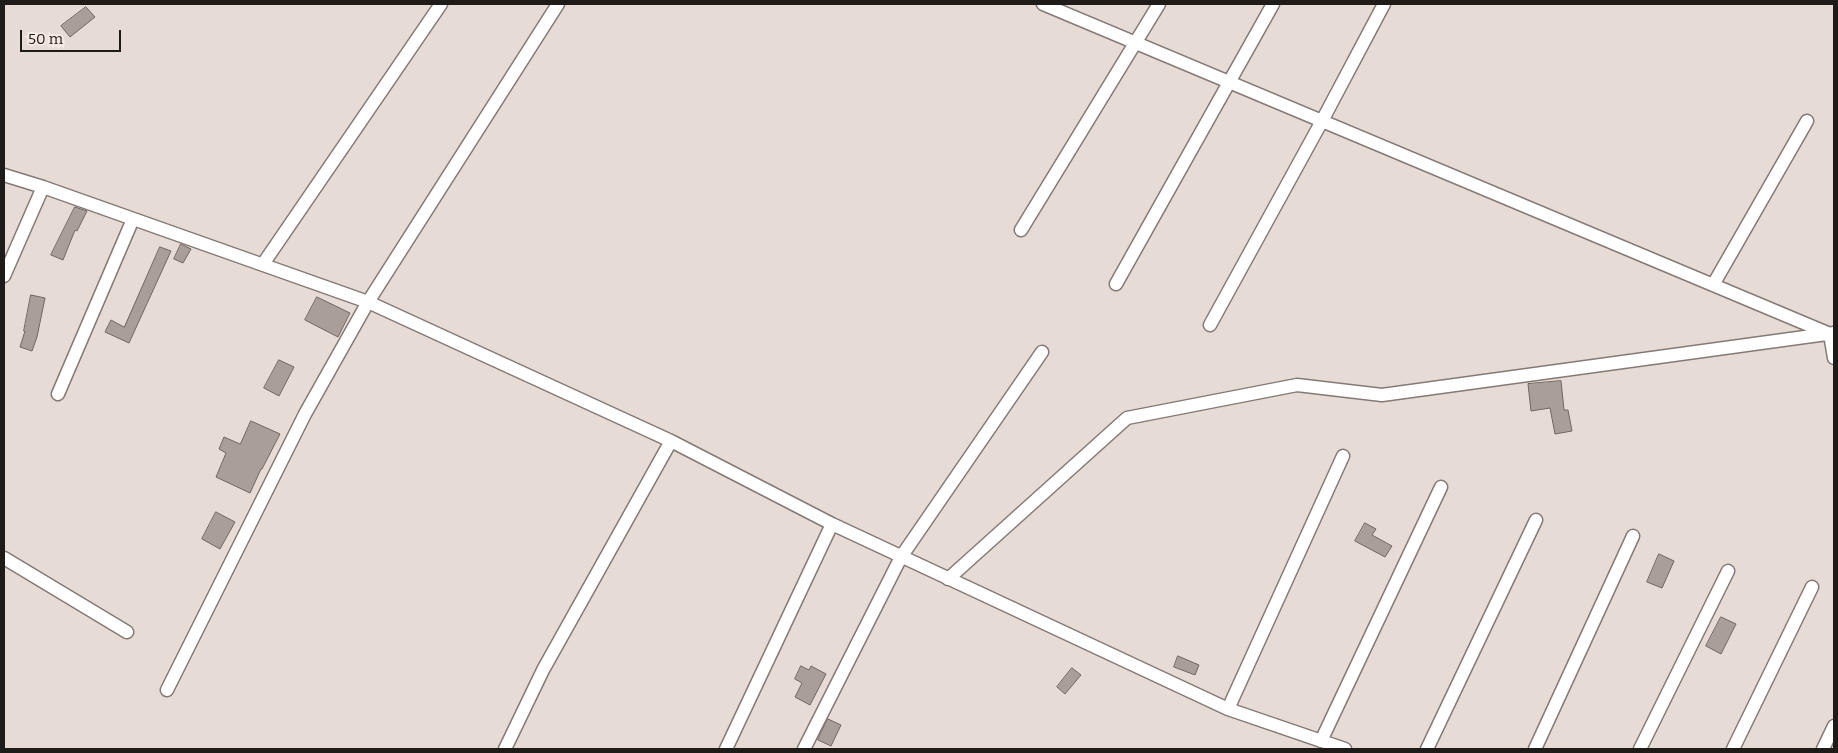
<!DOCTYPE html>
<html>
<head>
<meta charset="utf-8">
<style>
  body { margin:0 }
  #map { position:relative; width:1838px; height:753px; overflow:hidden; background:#e7dbd6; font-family:Bitter,serif }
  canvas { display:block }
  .frame { position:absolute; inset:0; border:5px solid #1f1b19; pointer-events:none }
  .scale { position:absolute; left:20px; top:30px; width:101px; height:22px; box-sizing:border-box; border:2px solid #1f1b19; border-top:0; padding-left:6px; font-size:15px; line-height:18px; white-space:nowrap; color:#1f1b19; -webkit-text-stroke:4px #f5e9e3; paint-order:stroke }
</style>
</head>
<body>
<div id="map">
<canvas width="1838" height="753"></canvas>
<div class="frame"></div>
<div class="scale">50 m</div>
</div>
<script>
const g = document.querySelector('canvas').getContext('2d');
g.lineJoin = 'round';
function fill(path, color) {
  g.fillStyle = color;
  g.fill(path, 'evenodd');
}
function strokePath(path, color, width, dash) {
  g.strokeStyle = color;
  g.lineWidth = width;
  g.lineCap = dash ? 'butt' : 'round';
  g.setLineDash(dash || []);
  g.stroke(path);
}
const building = new Path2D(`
  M86 7 95 17 70 37 61 26Z
  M75 207 87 211 77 231 75 230 63 260 51 255Z
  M181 244 191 249 183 263 174 259Z
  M160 247 171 251 129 343 105 332 111 320 124 327Z
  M31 295 45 298 37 337 32 351 20 347 25 331H24Z
  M317 297 350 313 338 337 305 320Z
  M279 360 294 367 279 396 264 388Z
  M1561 381 1564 410H1568L1572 431 1555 434 1550 408 1531 411 1528 384Z
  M251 421 280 434 262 469H261L250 493 216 477 226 453 219 449 224 437 240 444Z
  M216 512 235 522 220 549 202 539Z
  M1365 523 1376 529 1372 535 1392 546 1385 557 1355 541Z
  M1659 554 1674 561 1662 588 1647 582Z
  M1721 617 1736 624 1721 654 1706 646Z
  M1178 656 1199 665 1195 675 1174 667Z
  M801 666 809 670 811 666 826 674 810 705 795 697 802 683 795 679Z
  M1072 668 1081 675 1065 694 1057 687Z
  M828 719 841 725 831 746 818 740Z`);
fill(building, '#aa9e99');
strokePath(building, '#706661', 1);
const minor = new Path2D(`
  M1043 4 1830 334 1834 358
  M4 175 43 187 368 302 671 441 832 524 1228 709 1345 749
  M1021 230 1159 4
  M263 264 441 4
  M4 276 43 187
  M1116 284 1273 4
  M1713 285 1807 121
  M1210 325 1322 121 1384 4
  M58 394 133 219
  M4 558 127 632
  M948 579 1127 418 1297 385 1382 395 1834 333
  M167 690 305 414 368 302 558 4
  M1228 709 1343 456
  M1321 741 1441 487
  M505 749 543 670 671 441
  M726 749 832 524
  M804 749 901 557 1042 352
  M1427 749 1536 520
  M1535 749 1633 536
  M1640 749 1728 571
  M1733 749 1812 587
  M1823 749 1834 726`);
strokePath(minor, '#847a75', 15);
strokePath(minor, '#fff', 12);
</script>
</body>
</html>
